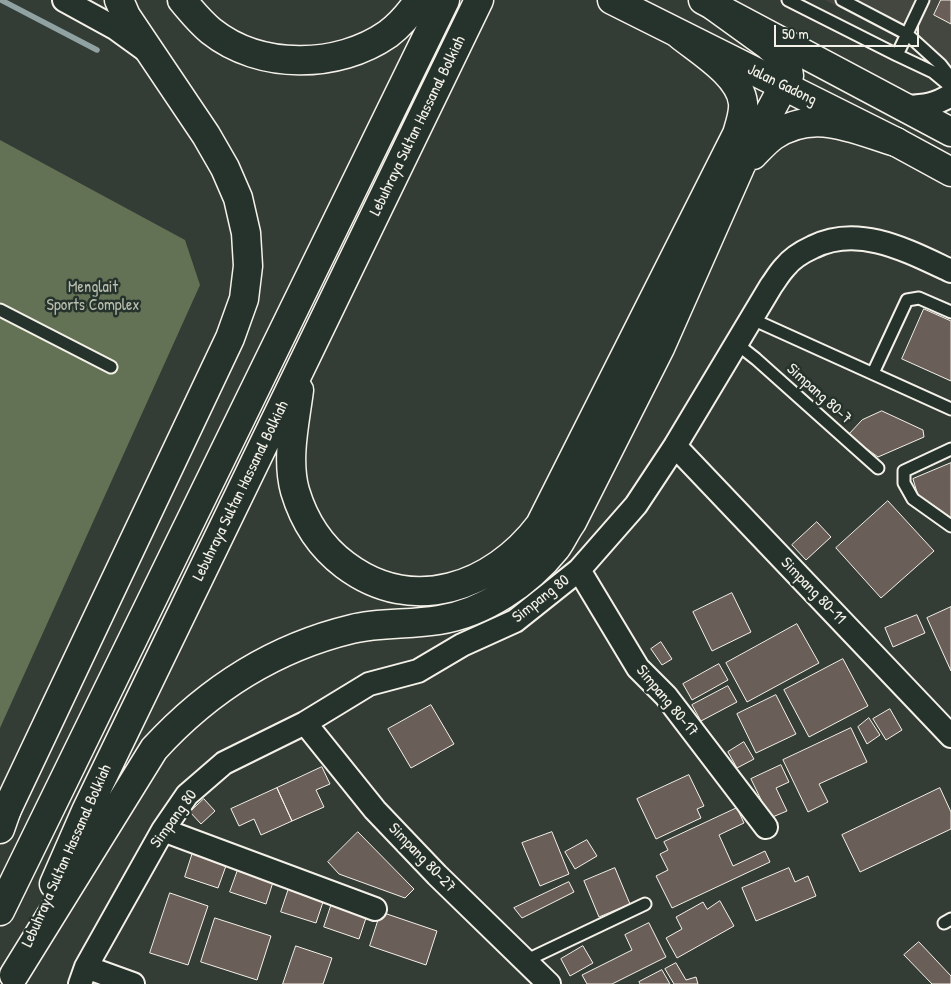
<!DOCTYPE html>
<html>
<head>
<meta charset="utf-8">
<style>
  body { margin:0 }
  #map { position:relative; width:951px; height:984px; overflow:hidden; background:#343c36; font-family:"Patrick Hand",sans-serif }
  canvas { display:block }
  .scale { position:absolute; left:774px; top:25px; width:145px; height:22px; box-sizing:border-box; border:2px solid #f4f1e8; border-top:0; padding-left:6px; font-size:15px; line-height:18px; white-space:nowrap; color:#f4f1e8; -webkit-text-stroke:4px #26332d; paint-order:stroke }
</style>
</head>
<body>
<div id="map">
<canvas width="951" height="984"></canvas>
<div class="scale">50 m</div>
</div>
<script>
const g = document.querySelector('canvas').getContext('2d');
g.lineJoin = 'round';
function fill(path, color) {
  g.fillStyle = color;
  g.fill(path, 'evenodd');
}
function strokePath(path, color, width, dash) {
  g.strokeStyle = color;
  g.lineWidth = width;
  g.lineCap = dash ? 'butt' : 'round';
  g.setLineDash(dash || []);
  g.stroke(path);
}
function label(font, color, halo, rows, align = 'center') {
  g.font = font + ' "Patrick Hand",sans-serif';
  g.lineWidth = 5;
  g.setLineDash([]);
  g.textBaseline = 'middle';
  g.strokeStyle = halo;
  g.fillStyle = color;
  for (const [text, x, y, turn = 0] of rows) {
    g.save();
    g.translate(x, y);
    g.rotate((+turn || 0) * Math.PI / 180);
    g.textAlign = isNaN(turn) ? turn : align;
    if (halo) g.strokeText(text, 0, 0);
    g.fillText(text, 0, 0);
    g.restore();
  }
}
fill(new Path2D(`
  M825 0H951V66Z`), '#444640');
fill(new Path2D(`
  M0 140 185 240 200 285 0 728Z`), '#637254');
strokePath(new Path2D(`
  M1 0 97 50`), '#91a2a3', 5.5);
const building = new Path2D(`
  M941 0H951V24L934 15Z
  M924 309 951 321V381L902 359Z
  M882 411 923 430 924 437 878 457 848 435 862 420Z
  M951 463V519L919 499 913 479Z
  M888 501 934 551 881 598 836 548Z
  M817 522 831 537 806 560 792 545Z
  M732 593 751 632 712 651 693 612Z
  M951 607V671L927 618Z
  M917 615 925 633 893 647 885 628Z
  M797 624 819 663 747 702 726 663Z
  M661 642 672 659 662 665 651 649Z
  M843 659 868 706 809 737 784 690Z
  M719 664 728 680 692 700 683 684Z
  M728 686 737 702 701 721 692 705Z
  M776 695 796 734 756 753 737 714Z
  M431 705 454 744 411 768 388 729Z
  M890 709 902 730 886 740 873 719Z
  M869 718 880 735 867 744 858 727Z
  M851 728 867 762 819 784 828 802 808 812 783 760Z
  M744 742 754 759 737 768 728 752Z
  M781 765 789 782 776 788 787 811 770 818 751 779Z
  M322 767 330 784 316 790 324 807 292 821 277 788Z
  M689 775 704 806 697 809 701 818 656 839 637 799Z
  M277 788 292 821 261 835 254 819 239 826 231 809Z
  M940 788 951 812V829L860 872 842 835Z
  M204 799 215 811 201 824 190 812Z
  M737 808 744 823 719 835 733 866 765 851 770 862 672 908 656 876 668 870 660 854 668 850 664 842Z
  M358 832 414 889 405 898 339 874 328 862Z
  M552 832 569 874 540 886 522 843Z
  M587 840 597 856 575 869 565 852Z
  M193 852 227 863 218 888 185 877Z
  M239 867 274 879 266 904 230 892Z
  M615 868 630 904 599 917 584 881Z
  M789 868 795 882 808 876 816 896 756 921 742 888Z
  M569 882 574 892 522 918 514 908Z
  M289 888 324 899 316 923 281 912Z
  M170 893 208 906 188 965 150 953Z
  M720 901 734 926 677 958 666 938 682 929 676 917 703 902 707 909Z
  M332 903 367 915 359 939 324 927Z
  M381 912 437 931 426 965 370 946Z
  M215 918 271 936 257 980 201 962Z
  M649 923 666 957 612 984H587L582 975 632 950 625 935Z
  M919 942 951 976V984H932L904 955Z
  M296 946 332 958 323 984H283Z
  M583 946 593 963 570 976 561 959Z
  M676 963 686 980 696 977 698 984H674L665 969Z
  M662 970 670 984H640L639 982Z`);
fill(building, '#6a5e58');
strokePath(building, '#f4f1e8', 1);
const lane = new Path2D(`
  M788 0 897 55 923 0
  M842 0 907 34 940 64 951 78
  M897 55 933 72 951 87
  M0 310 111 367
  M752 319 951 409
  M737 344 756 359 878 468
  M873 373 907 300 919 298 951 312
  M951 449 904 471V483L913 499 951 526
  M944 923 951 919
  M525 961 645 904`);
const street = new Path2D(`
  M64 0 115 28 144 49
  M906 107C925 106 935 105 951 95
  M675 446 951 736
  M579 570 638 668 666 696 766 827
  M305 723 375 810 437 875 549 984
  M163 830 375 909
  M86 967 133 984
  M80 984 86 967 163 830 187 795 224 763 305 723 369 684 418 671 462 645 515 621 579 570 636 505 675 446 771 286C776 279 780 272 785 267 792 258 802 252 813 247 859 224 908 251 951 271`);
const secondary = new Path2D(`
  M0 824 230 338 244 299 248 266 246 233 238 198 225 168 206 135 126 16 119 0`);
const primary = new Path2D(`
  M612 0 896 142 951 172
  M703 0 951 132`);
const highway = new Path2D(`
  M182 0C191 11 200 22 211 31 260 70 338 69 388 34 400 25 411 12 419 0
  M753 155C759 149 766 141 773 136 814 108 853 129 896 142
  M299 390C295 422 286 459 295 491 304 521 321 547 345 565 413 616 493 587 540 525L737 134C740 124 744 113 743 103 740 75 701 52 680 35
  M0 829 7 809
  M54 884 86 811 479 0
  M0 911 445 0
  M14 975 154 749C208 690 273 648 352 629 380 622 410 625 439 620 484 613 528 583 556 548 562 540 566 530 572 522L660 348 741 165 789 76 787 63 769 46 715 7`);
strokePath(lane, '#f4f1e8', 15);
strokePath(street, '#f4f1e8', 26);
strokePath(secondary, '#f4f1e8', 31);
strokePath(primary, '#f4f1e8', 31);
strokePath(highway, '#f4f1e8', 31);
strokePath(lane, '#26332d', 11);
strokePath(street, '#26332d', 22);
strokePath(secondary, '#26332d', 28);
strokePath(primary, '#26332d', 28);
strokePath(highway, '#26332d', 28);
label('16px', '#f4f1e8', '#26332d', [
  ["Jalan Gadong",782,85,26],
  ["Lebuhraya Sultan Hassanal Bolkiah",418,126,-64],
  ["Simpang 80-7",819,394,42],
  ["Lebuhraya Sultan Hassanal Bolkiah",241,491,-64],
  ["Simpang 80-11",813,591,46],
  ["Simpang 80",541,599,-38],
  ["Simpang 80-17",667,701,50],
  ["Simpang 80",174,819,-54],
  ["Lebuhraya Sultan Hassanal Bolkiah",67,856,-66],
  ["Simpang 80-27",422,858,46]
]);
label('16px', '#babead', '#26332d', [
  ["Menglait",93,288],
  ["Sports Complex",93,306]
]);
</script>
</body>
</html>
